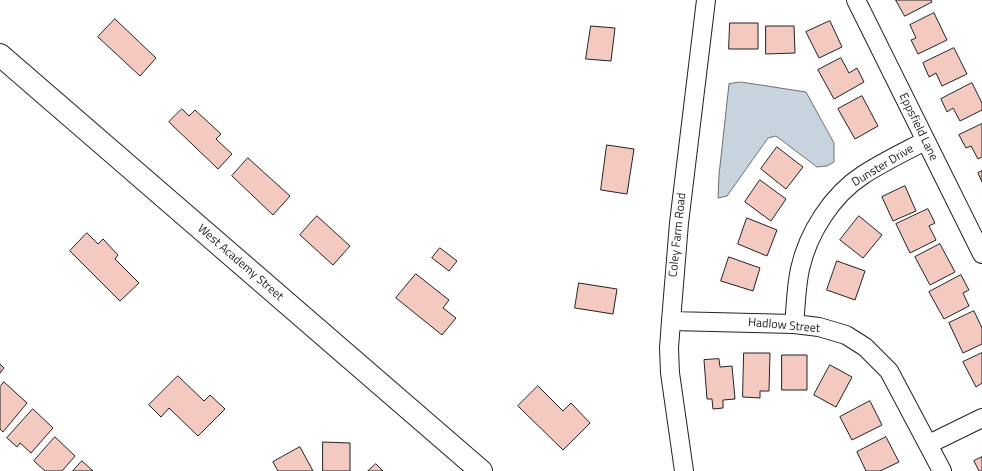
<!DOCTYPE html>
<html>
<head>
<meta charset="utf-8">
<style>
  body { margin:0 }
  canvas { display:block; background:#fff }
</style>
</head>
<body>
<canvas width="982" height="471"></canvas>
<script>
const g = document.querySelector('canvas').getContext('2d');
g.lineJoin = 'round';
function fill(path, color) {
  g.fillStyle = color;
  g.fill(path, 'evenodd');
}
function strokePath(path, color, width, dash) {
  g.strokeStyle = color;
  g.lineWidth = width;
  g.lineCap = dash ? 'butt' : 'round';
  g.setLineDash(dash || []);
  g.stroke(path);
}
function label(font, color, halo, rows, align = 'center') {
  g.font = font + ' "Titillium Web",sans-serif';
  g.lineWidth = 3;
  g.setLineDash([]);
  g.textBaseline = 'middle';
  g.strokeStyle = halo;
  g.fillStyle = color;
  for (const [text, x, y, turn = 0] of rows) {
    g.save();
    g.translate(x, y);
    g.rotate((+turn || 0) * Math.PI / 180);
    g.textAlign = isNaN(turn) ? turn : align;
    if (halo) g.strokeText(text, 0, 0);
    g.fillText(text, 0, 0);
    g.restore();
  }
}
const water = new Path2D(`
  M741 82 806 92 834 143V162L827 166 817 167 776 136 768 138 727 196 718 198 719 175 729 84Z`);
fill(water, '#c7d3dd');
strokePath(water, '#6f6f6f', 1);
const building = new Path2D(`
  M896 0H931L932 2 905 16Z
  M934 13 947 40 918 54 911 40 916 38 910 25Z
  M115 19 156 58 140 76 98 37Z
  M830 21 842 47 819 58 806 32Z
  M730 23H758V49H729Z
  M591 26 615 28 611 61 586 59Z
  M766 26H794L795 53 766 54Z
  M954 48 967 74 942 86 936 73 929 77 923 63Z
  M841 58 849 73 857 68 864 82 834 99 818 70Z
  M972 83 982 103V110L960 121 953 108 947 112 941 99Z
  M862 96 878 126 855 139 838 109Z
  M182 109 189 116 195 110 221 134 216 139 232 154 218 169 169 122Z
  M982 124V157L978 159 971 146 966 148 959 135Z
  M607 145 634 149 627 194 601 190Z
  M777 147 803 167 786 189 761 169Z
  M248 158 290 196 273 215 232 176Z
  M982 171V182L978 173Z
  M760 180 786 199 771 221 745 202Z
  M905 186 916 211 893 221 882 197Z
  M928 209 935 223 929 226 936 240 910 253 896 224Z
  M317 216 350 246 333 265 300 235Z
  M859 216 882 235 863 258 840 240Z
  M747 218 777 230 767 256 738 244Z
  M87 233 98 244 103 239 118 255 115 259 139 283 120 301 70 251Z
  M940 244 955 272 930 285 915 257Z
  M440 248 457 261 449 271 432 258Z
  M729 257 760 268 753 291 721 281Z
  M837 261 865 271 855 300 827 290Z
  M416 274 449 300 443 308 456 318 442 335 396 298Z
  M961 275 969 290 963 293 969 306 944 319 929 292Z
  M579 283 617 289 613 314 575 308Z
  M974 311 982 328V344L963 353 949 323Z
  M744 353H770L769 391H760V398L743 397Z
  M982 353V383L976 387 963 362Z
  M782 355H807V390H782Z
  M719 359 720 367 732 366 735 399 723 400V408L713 409 712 399H707L704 360Z
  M0 364 4 368 0 373Z
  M830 365 852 377 836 407 814 395Z
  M178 376 204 401 210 395 225 409 198 436 169 408 161 417 149 405Z
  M4 382 27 403 3 432 0 429V387Z
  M538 386 563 411 571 403 590 423 563 450 518 406Z
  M870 401 882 425 852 440 840 417Z
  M33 409 53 428 31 453 20 443 17 447 7 438Z
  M55 437 75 456 62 471H45L34 461Z
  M886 437 899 462 880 471H866L857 452Z
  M323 442 350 443V471H323Z
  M300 447 313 471H278L273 462Z
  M982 457V471H979L974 461Z
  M82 461 93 471H73Z
  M376 464 383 471H368Z`);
fill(building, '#f3c9c0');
strokePath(building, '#222', 1);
const minor = new Path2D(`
  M856 0 982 254
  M671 321 794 324 819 327 846 335 865 347 889 371 942 471
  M794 324C796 306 796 287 800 269 808 233 832 195 863 175 883 162 904 152 925 141
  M929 444 982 418
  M684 471 670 373 669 348 671 321 679 223 706 0`);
const major = new Path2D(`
  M0 55 481 471`);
strokePath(minor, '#222', 20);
strokePath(major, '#222', 24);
strokePath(minor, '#fff', 18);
strokePath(major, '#fff', 22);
label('12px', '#222', '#fff', [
  ["Eppsfield Lane",918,127,64],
  ["Dunster Drive",883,166,-31],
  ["Coley Farm Road",678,235,-84],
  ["West Academy Street",240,263,41],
  ["Hadlow Street",784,326,5]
]);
</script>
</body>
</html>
